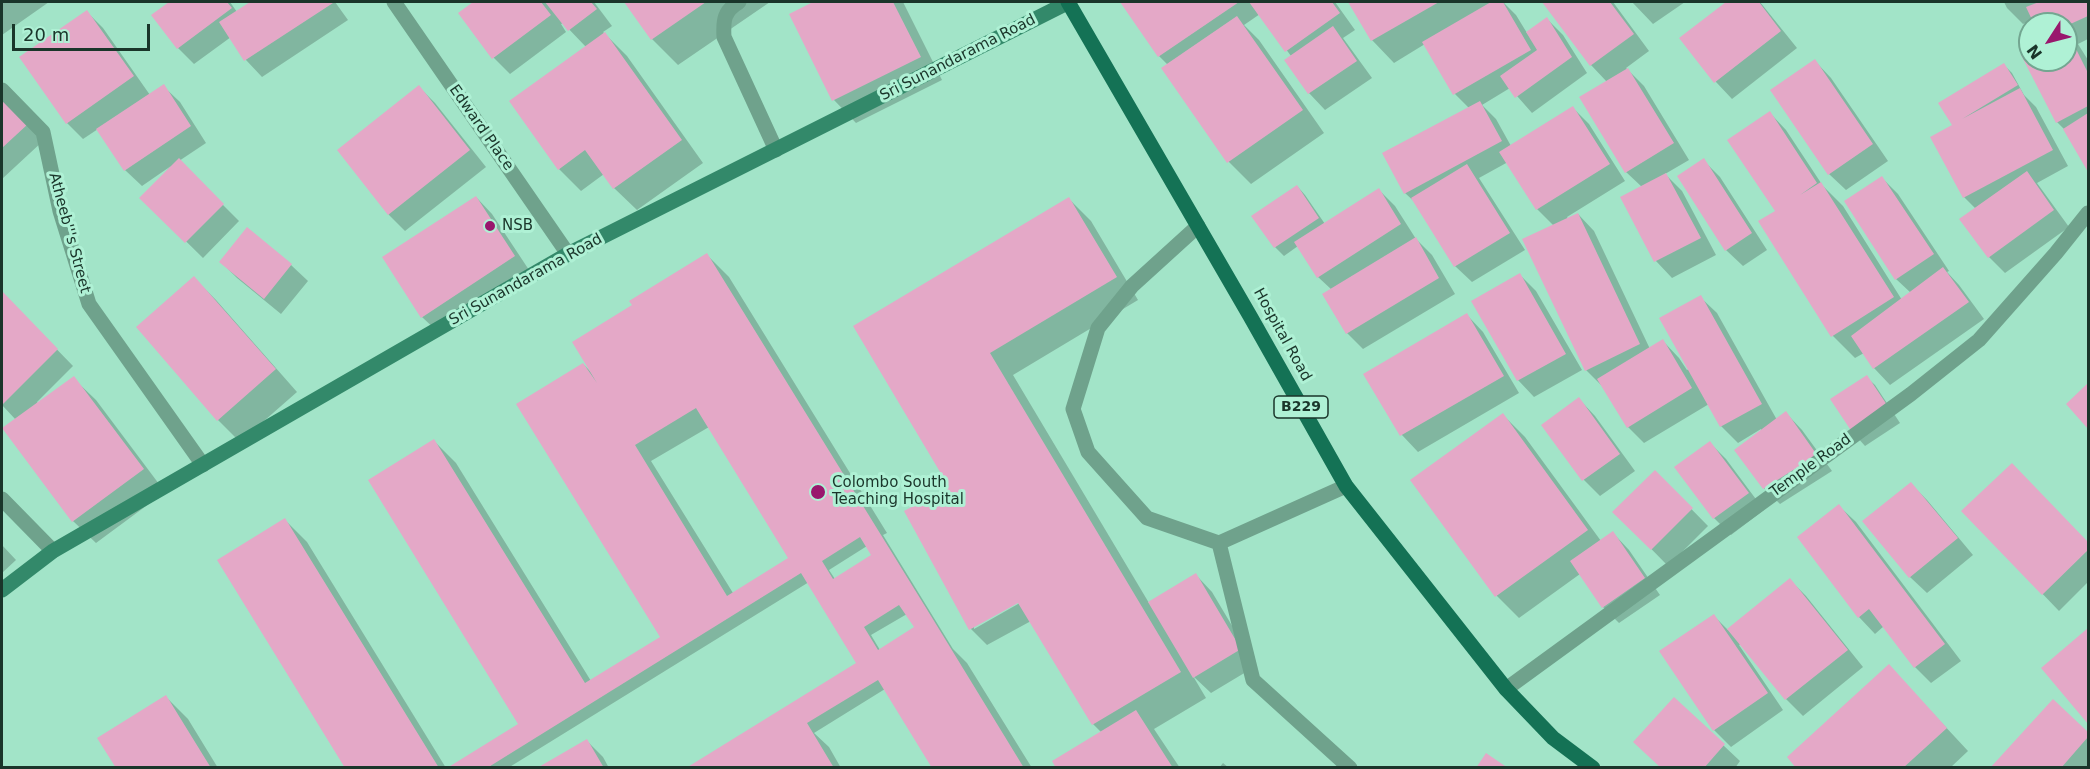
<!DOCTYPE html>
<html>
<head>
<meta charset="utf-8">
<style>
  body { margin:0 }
  #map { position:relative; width:2090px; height:769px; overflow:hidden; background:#a2e4c8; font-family:"DejaVu Sans",sans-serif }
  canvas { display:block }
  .frame { position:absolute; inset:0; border:3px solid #1a352a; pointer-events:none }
  .north { position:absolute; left:2018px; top:12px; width:60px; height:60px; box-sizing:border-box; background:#aff1d5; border:2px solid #73a691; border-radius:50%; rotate:234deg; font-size:16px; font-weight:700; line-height:24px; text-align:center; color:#1a352a }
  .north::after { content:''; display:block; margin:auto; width:21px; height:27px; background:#99176d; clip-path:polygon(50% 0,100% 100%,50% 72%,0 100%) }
  .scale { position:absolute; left:12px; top:24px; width:138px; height:27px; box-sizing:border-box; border:3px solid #1a352a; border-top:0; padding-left:8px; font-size:18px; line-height:21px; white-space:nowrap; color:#1a352a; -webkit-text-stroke:4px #aff1d5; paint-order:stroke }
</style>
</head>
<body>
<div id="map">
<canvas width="2090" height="769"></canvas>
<div class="frame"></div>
<div class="north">N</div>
<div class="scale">20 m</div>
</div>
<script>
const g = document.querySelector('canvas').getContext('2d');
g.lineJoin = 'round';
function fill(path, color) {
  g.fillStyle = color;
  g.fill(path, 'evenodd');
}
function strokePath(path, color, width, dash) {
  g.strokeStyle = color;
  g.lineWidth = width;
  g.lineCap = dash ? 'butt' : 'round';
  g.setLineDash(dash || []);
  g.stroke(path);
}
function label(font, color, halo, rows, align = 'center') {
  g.font = font + ' "DejaVu Sans",sans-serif';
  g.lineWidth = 6;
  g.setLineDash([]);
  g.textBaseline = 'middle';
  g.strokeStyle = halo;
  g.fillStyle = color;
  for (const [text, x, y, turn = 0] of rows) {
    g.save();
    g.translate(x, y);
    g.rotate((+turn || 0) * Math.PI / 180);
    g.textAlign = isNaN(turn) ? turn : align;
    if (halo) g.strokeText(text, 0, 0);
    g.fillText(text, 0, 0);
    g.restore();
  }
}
fill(new Path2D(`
  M2 2H49L2 35Z
  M172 2H230L237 12 250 3 248 2H335L348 20 262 77 246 60 231 37 194 64 178 48 153 15Z
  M476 2H594L612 26 603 32 627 56 703 163 637 210 614 188 604 174 581 191 559 169 586 47 563 23 561 24 566 32 510 74 494 58 460 13Z
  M626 2H770L678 65 652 39Z
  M817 2H903L942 80 856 123 834 100 791 14Z
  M1122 2H1335L1355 30 1343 38 1372 78 1325 110 1309 93 1286 60 1291 56 1260 14 1244 25 1259 40 1324 133 1251 184 1229 162 1163 68 1168 65 1159 56Z
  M1349 2H1503L1516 15 1527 33 1547 19 1563 35 1587 73 1532 113 1510 88 1482 105 1496 119 1511 146 1573 108 1589 124 1625 181 1567 217 1568 219 1578 214 1594 231 1650 349 1663 341 1679 358 1687 370 1689 369 1700 297 1717 313 1777 420 1786 413 1802 430 1832 471 1780 504 1764 488 1761 429 1738 443 1721 426 1709 404 1644 443 1628 427 1602 386 1586 370 1554 226 1537 209 1508 162 1479 178 1525 250 1472 282 1455 266 1419 206 1405 193 1469 108 1455 94 1425 44 1394 63 1372 40Z
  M1544 2H1613L1649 51 1626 68 1644 86 1689 160 1665 174 1682 191 1716 255 1672 278 1656 261 1622 197 1642 187 1626 172 1607 82 1591 65Z
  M1632 2H1685L1653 24Z
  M1728 2H1760L1797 48 1732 99 1716 82 1681 39Z
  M2004 2H2088V39L2078 44 2088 60V169L2064 129 2057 122 2023 55 2030 52V60H2066V24H2035L2033 20 2023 24 2007 8Z
  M87 12 103 28 150 95 163 86 180 102 206 143 179 161 239 221 203 258 142 198 171 166 142 186 125 170 98 129 83 139 67 123Z
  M1815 61 1831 78 1888 161 1846 190 1829 174Z
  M2004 65 2012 73 2024 95 2036 107 2068 166 2037 183 2069 227 2005 273 1989 257 1976 209 1964 197 1954 126Z
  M419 87 435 103 486 167 405 231 389 215 339 151Z
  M2 98 43 141 2 179Z
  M1770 113 1786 130 1823 186 1843 206 1902 300 1911 293 1896 279 1882 178 1898 194 1949 271 1947 272 1959 285 1984 319 1890 385 1874 368 1864 353 1855 358 1833 336 1760 221 1777 211Z
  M1703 160 1720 177 1767 250 1743 266 1726 250Z
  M1297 186 1305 195 1325 224 1379 190 1395 206 1416 239 1432 255 1455 294 1363 349 1347 333 1332 290 1318 277 1298 246 1284 256 1275 247 1254 216Z
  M476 197 492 214 531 273 439 333 422 317Z
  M1069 199 1091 221 1138 300 1013 375 1149 603 1196 575 1212 592 1256 666 1211 693 1193 676 1206 698 1154 729 1180 768H1058L1102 733 1093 724 1031 621 987 645 971 629 954 494 855 326ZM1024 598 1025 600 974 629V625Z
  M247 229 291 265 308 281 281 314 237 278 221 262Z
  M707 255 729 277 887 533 883 535 953 649 967 663 1032 768H934L885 689 814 733 829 747 841 768H739L858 663 809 582 508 768H450L521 724 434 441 456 463 591 681 662 637 583 364 591 372 634 306ZM709 427 790 559 733 593 651 461ZM867 546 873 556 835 579 829 570ZM907 614 916 628 880 650 871 635Z
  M1520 275 1536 291 1582 370 1534 397 1518 380Z
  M194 278 216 300 297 392 240 442 218 420Z
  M2 293 73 366 37 402 38 404 73 378 96 400 165 492 96 543 73 521 4 429 16 420 2 405Z
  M1467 315 1483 332 1519 393 1418 452 1402 435 1365 374Z
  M1866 377 1875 385 1900 423 1865 446 1857 437Z
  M2088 385V427L2068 404Z
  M1579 399 1595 416 1635 471 1600 496 1584 480 1544 425Z
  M1503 415 1525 437 1601 541 1613 533 1629 550 1660 595 1619 623 1603 607 1580 574 1519 618 1497 596 1413 481Z
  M1710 443 1726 459 1764 510 1731 535 1714 518 1677 467Z
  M1655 472 1708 526 1668 566 1615 512Z
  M2028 481 2088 544V582L2059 611 1963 511Z
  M1911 484 1927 500 1973 555 1927 593 1910 577 1865 522Z
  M1839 506 1856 522 1961 661 1931 683 1915 667 1884 626 1875 634 1859 617 1799 537Z
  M285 520 307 542 446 768H347Z
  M2 545 16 560 2 573Z
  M1790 580 1806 596 1863 667 1803 716 1786 699 1741 644 1739 645 1783 710 1731 747 1714 730 1661 652 1714 616 1728 630Z
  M2088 630V721L2043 668Z
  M1889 666 1968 751 1950 768H1798Z
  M166 697 188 719 218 768H117Z
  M1674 699 1740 761 1735 768H1661Z
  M2053 701 2088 734V768H1992Z
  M587 741 603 757 609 768H540Z
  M1223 763 1229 768H1219Z`), '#0003');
fill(new Path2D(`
  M169 2H227L232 8 177 49 151 15Z
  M250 2H332L333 3 244 61 219 22Z
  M473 2H541L551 15 492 59 458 13Z
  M545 2H591L597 9 568 31Z
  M624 2H706L651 40Z
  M813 2H893L921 57 832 101 789 14Z
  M1120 2H1239L1158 57Z
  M1249 2H1332L1340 13 1285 52Z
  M1348 2H1439L1371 41Z
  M1491 2H1503L1531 50 1453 95 1422 42Z
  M1542 2H1610L1634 34 1590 66Z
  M1726 2H1759L1781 31 1714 83 1679 38Z
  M2039 2H2088V16L2066 26V24H2034L2026 7Z
  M87 10 134 76 66 124 19 57Z
  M1237 16 1303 110 1227 163 1161 68Z
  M1547 17 1572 57 1515 98 1500 76 1537 50 1526 32Z
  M1333 26 1357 61 1308 94 1284 60Z
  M2066 29 2088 73V106L2056 123 2021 55 2030 50V60H2066Z
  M605 32 682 140 613 189 585 150 558 170 509 101Z
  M1815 59 1873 144 1828 175 1770 90Z
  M2004 63 2018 85 1962 119 2020 88 2053 150 1963 198 1930 137 1952 125 1938 103Z
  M1628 68 1674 143 1625 173 1579 97Z
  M164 84 191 126 124 171 96 129Z
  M419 85 470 150 388 215 337 150Z
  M2 96 28 124 2 148Z
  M1480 101 1502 141 1404 194 1382 153Z
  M1573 106 1610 164 1536 210 1499 152Z
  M1770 111 1817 183 1800 195 1821 182 1894 297 1831 337 1758 221 1775 211 1727 140Z
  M2088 113V172L2063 129Z
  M179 158 224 204 185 243 139 198Z
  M1704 158 1752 233 1725 251 1677 176Z
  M1467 164 1510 233 1454 267 1411 198Z
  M2027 171 2054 210 1988 258 1959 219Z
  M1666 173 1701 238 1654 262 1620 197Z
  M1882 176 1934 254 1895 280 1844 201Z
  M1297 185 1319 218 1274 248 1251 216Z
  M1379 188 1401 224 1317 278 1294 242Z
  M476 196 515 256 421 318 382 257Z
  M1069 197 1117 277 990 353 1181 672 1092 725 1018 603 969 630 904 511 949 487 853 326Z
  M1578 213 1640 344 1585 371 1522 239Z
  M247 227 292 264 264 299 219 262Z
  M1416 237 1439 278 1346 334 1322 294Z
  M707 253 931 616 1024 768H932L878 680 807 723 834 768H738L737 766 735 768H686L856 663 801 573 487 768H447L518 724 368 480 434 439 585 683 660 637 516 404 583 363 597 383 572 342 632 305 629 301ZM696 408 788 558 727 596 635 445ZM860 537 871 555 833 579 822 561ZM899 605 914 627 878 650 864 627Z
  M1943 267 1969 302 1873 369 1851 336Z
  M1520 273 1566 354 1517 381 1471 301Z
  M194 276 276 369 217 421 136 327Z
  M2 291 58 349 2 405Z
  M1701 295 1762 404 1720 427 1659 318Z
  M1467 313 1504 376 1400 436 1363 374Z
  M1663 339 1692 388 1627 428 1597 379Z
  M1867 375 1893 414 1856 438 1830 399Z
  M74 376 144 469 72 522 2 428Z
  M2088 383V429L2066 404Z
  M1579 397 1620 454 1582 481 1541 425Z
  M1786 411 1817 455 1763 489 1734 450Z
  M1503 413 1588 530 1495 597 1410 480Z
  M1710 441 1749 493 1713 519 1674 467Z
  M2012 463 2088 542V550L2042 595 1961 511Z
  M1655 470 1693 508 1651 550 1612 512Z
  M1911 482 1958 538 1909 578 1862 521Z
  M1839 504 1945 644 1914 668 1869 609 1858 618 1797 537Z
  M285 518 439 768H345L217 560Z
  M1613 531 1645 578 1602 608 1570 561Z
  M1196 573 1241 649 1193 678 1148 602Z
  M1790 578 1848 650 1785 700 1727 629Z
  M1714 614 1768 693 1713 731 1659 651Z
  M2088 628V724L2041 668Z
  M1889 664 1947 728 1903 768H1796L1787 757Z
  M166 695 211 768H116L97 738Z
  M1674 697 1725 744 1704 768H1661L1633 742Z
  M2053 699 2088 732V737L2061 768H1990Z
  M1136 710 1173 768H1056L1052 761Z
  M587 739 604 768H537Z
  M1486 753 1508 768H1476Z`), '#e4a8c7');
strokePath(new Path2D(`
  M739 2C724 11 723 20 724 37L776 150
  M1198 226 1132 286 1098 328 1073 409 1088 452 1147 518 1219 543 1346 486
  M1219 543 1253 680 1350 768`), '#6fa28c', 15);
strokePath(new Path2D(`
  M394 2 568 254
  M2 90 43 132 60 211 89 304 203 465
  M2 499 53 551
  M1506 689 1911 394 1979 340 2056 253 2088 213`), '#6fa28c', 15);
strokePath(new Path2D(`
  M2 590 53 551 568 254 1069 2`), '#33896a', 15);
strokePath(new Path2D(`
  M1068 2 1250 316 1346 486 1506 689 1553 738 1593 768`), '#147255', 15);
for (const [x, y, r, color] of [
  [490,226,6,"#99176d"],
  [818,492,8,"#99176d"]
]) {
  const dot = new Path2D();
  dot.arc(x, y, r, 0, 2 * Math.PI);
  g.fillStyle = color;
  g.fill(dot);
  strokePath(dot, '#aff1d5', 2);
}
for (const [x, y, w] of [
  [1301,407,54]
]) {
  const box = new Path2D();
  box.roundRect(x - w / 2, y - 11, w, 22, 4.5);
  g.fillStyle = '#aff1d5';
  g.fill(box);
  strokePath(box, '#1a352a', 1.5);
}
label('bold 14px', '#1a352a', null, [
  ["B229",1301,407]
]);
label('15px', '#1a352a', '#aff1d5', [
  ["Sri Sunandarama Road",958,58,-27],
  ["Edward Place",481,128,55],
  ["Atheeb'''s Street",69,233,75],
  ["Sri Sunandarama Road",526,280,-29],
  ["Hospital Road",1282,335,61],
  ["Temple Road",1811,466,-36]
]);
label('15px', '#1a352a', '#aff1d5', [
  ["NSB",502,226],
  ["Colombo South",832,483],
  ["Teaching Hospital",832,500]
], 'left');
</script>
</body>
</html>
